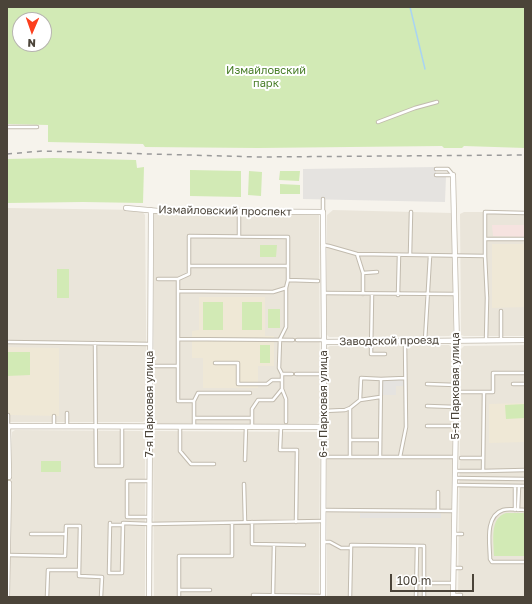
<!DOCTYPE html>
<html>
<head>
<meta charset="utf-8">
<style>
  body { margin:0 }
  #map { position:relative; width:532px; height:604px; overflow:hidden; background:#f6f3ec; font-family:"Golos Text",sans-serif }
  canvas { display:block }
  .frame { position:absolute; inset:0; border:8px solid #4b4439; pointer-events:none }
  .north { position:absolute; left:12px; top:12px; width:40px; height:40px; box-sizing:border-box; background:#fff; border:1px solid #b7b4b0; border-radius:50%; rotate:182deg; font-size:11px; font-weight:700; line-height:16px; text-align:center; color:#4b4439 }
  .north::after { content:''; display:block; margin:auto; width:14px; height:18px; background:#fc3f1d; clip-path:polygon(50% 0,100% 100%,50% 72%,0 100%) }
  .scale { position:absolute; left:390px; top:574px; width:84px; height:18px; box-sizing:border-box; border:2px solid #4b4439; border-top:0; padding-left:5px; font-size:12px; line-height:14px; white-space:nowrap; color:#4b4439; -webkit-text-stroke:3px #fff; paint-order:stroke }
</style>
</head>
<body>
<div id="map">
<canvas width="532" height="604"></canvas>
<div class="frame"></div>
<div class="north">N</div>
<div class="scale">100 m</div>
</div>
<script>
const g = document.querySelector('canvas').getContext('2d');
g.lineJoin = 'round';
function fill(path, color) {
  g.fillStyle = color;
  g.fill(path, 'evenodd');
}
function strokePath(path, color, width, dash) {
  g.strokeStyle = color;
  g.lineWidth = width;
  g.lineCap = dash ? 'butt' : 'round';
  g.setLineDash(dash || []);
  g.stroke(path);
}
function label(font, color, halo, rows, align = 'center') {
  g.font = font + ' "Golos Text",sans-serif';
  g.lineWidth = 4;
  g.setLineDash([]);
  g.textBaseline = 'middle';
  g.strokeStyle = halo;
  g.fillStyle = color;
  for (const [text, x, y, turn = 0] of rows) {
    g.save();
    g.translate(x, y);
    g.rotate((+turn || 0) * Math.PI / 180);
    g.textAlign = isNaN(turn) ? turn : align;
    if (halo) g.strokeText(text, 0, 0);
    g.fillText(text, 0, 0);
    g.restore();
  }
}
fill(new Path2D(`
  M7 208 141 210 145 215 147 419 143 422H7Z
  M157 210 316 212 319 215 320 419 317 424H156L154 422V213Z
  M333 210 452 213 453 216V332L452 335 449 336 329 337 327 335V215Z
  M464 212H525V336H464L461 335 460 214Z
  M434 345H449L452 348 454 352 450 597H327V348L330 346Z
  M525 345V597H458L461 349 464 346Z
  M15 430 141 431 145 433V597H10L12 432Z
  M156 431 317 432 320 435 319 597H154L153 433Z`), '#eae5da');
fill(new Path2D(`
  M492 244H525V307L492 308Z
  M199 297H265V336H274V366H258V388H203V358H192V331L199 330Z
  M7 347 59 348V416L7 415Z
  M525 403V442L489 443V404Z`), '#efe8d6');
fill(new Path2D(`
  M492 225H525V237L493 236Z`), '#f6e3e0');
fill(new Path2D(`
  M7 7H525V148L464 146 462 148H444L442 146 258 148 145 147 143 144 48 142V125L7 124ZM20 20H44V44H20Z
  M54 158 136 160 137 168 144 167 143 203 83 202 7 203V159Z
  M190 170 241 171V197L190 196Z
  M249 171 262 172 261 196 248 195Z
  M280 171H300L299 181 279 180Z
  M280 184 300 185V194H280Z
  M260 245H277L276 257H260Z
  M57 269H69V298H57Z
  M203 302H223V330H203Z
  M242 302H262V330H242Z
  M268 309H280V328H268Z
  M260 345H270V363H260Z
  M7 352H30V375L7 376Z
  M525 404V418L506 419 505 405Z
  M41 461H61V472H41Z
  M506 513H525V556H494C494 542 489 518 506 513Z`), '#d2eab5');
fill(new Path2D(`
  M436 167V176H446L445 202 303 199V169Z
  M383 380H405V386H396V395H382Z
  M360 513H441V518H360Z`), '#e5e3e0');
strokePath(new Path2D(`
  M410 7 425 69`), '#a9d4f2', 1.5);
const service = new Path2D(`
  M378 122 415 108 437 102
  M7 127H37
  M436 169H448L453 175
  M436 175H453
  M323 199V212
  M239 236V211
  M485 239H525
  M323 245 329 246 357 254 485 256V212L525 213
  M357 254 363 273V294
  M410 255 411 212
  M485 256 487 298 486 341
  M189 266H288
  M363 273 377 272
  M158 279H178L189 274V236L288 237V280L318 281
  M178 291 273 292 286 288 288 280
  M324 293 455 294
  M372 294 371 354H385
  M398 295 399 255
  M178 339 293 340
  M297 340H324
  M501 340V311
  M425 341 430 256
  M7 342 150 344
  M95 343 96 466H122V426
  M215 363H238V384H267L272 380H282
  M150 366H178V401H194V426
  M178 366V279
  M282 374 279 368 280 339 286 327V288
  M296 374H324
  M427 384 456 385
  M513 384H525
  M282 389 286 399V422
  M484 392H493V373H525
  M380 397 360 400 361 378 381 379
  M194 401 198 393H250
  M427 406 456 407
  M350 408 360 400
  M324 411 345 410 350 408V457
  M8 415V426
  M194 418H252V427
  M252 418V409L258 400H273L282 389V374H292
  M54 426V416
  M67 426V413
  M427 426H456
  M180 427V451L191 464H214
  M281 427 280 450H297L296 522
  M350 440H380
  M324 457H455
  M380 457 381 379 405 378
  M400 457 406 427 405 342
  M461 458H483
  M245 460 246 427
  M456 471H483L484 392H456
  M483 471 525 470
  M455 478 525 479
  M149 481H127V517H150
  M244 484 245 522
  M455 485 525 486
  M324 510 454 511
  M515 510V486
  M518 510 519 486
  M525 510C518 510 509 508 503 510 484 516 490 545 490 559L492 562H525
  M438 511V492
  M252 522V544L304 545
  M110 523 109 573H122L123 525
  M110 525H123V523L149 524 323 521
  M31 534H65
  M455 534H462
  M324 542H330L341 548H351V545L424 546V597
  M8 555 65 556 66 526H80L79 576 102 577 101 597
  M454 568H461
  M416 583H453
  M179 590H210
  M253 595 323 596
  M273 595 274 545
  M454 595H461
  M47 597 48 570H79
  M179 597V556H232V523
  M350 597 351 548
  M416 597 417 546`);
const minor = new Path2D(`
  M126 208 158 211 323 212 324 342 323 597
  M324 342 525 340
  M7 426 324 427
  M8 426 9 477
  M7 597 9 483
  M149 597 151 210
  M453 597 457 349 453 175`);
strokePath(service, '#c2bbae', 4.5);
strokePath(minor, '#c2bbae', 6);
strokePath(service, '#fff', 2.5);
strokePath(minor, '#fff', 4.5);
strokePath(new Path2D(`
  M7 154 42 151 260 157 525 155`), '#9a9a9a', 1.5, [5, 5]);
label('11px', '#4a7f2a', '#fff', [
  ["Измайловский",266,71],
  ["парк",266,84]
]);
label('11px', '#4b4439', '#fff', [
  ["Измайловский проспект",225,211,1],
  ["Заводской проезд",389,341,-1],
  ["5-я Парковая улица",456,386,-90],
  ["7-я Парковая улица",150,404,-90],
  ["6-я Парковая улица",324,404,-90]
]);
</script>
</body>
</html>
